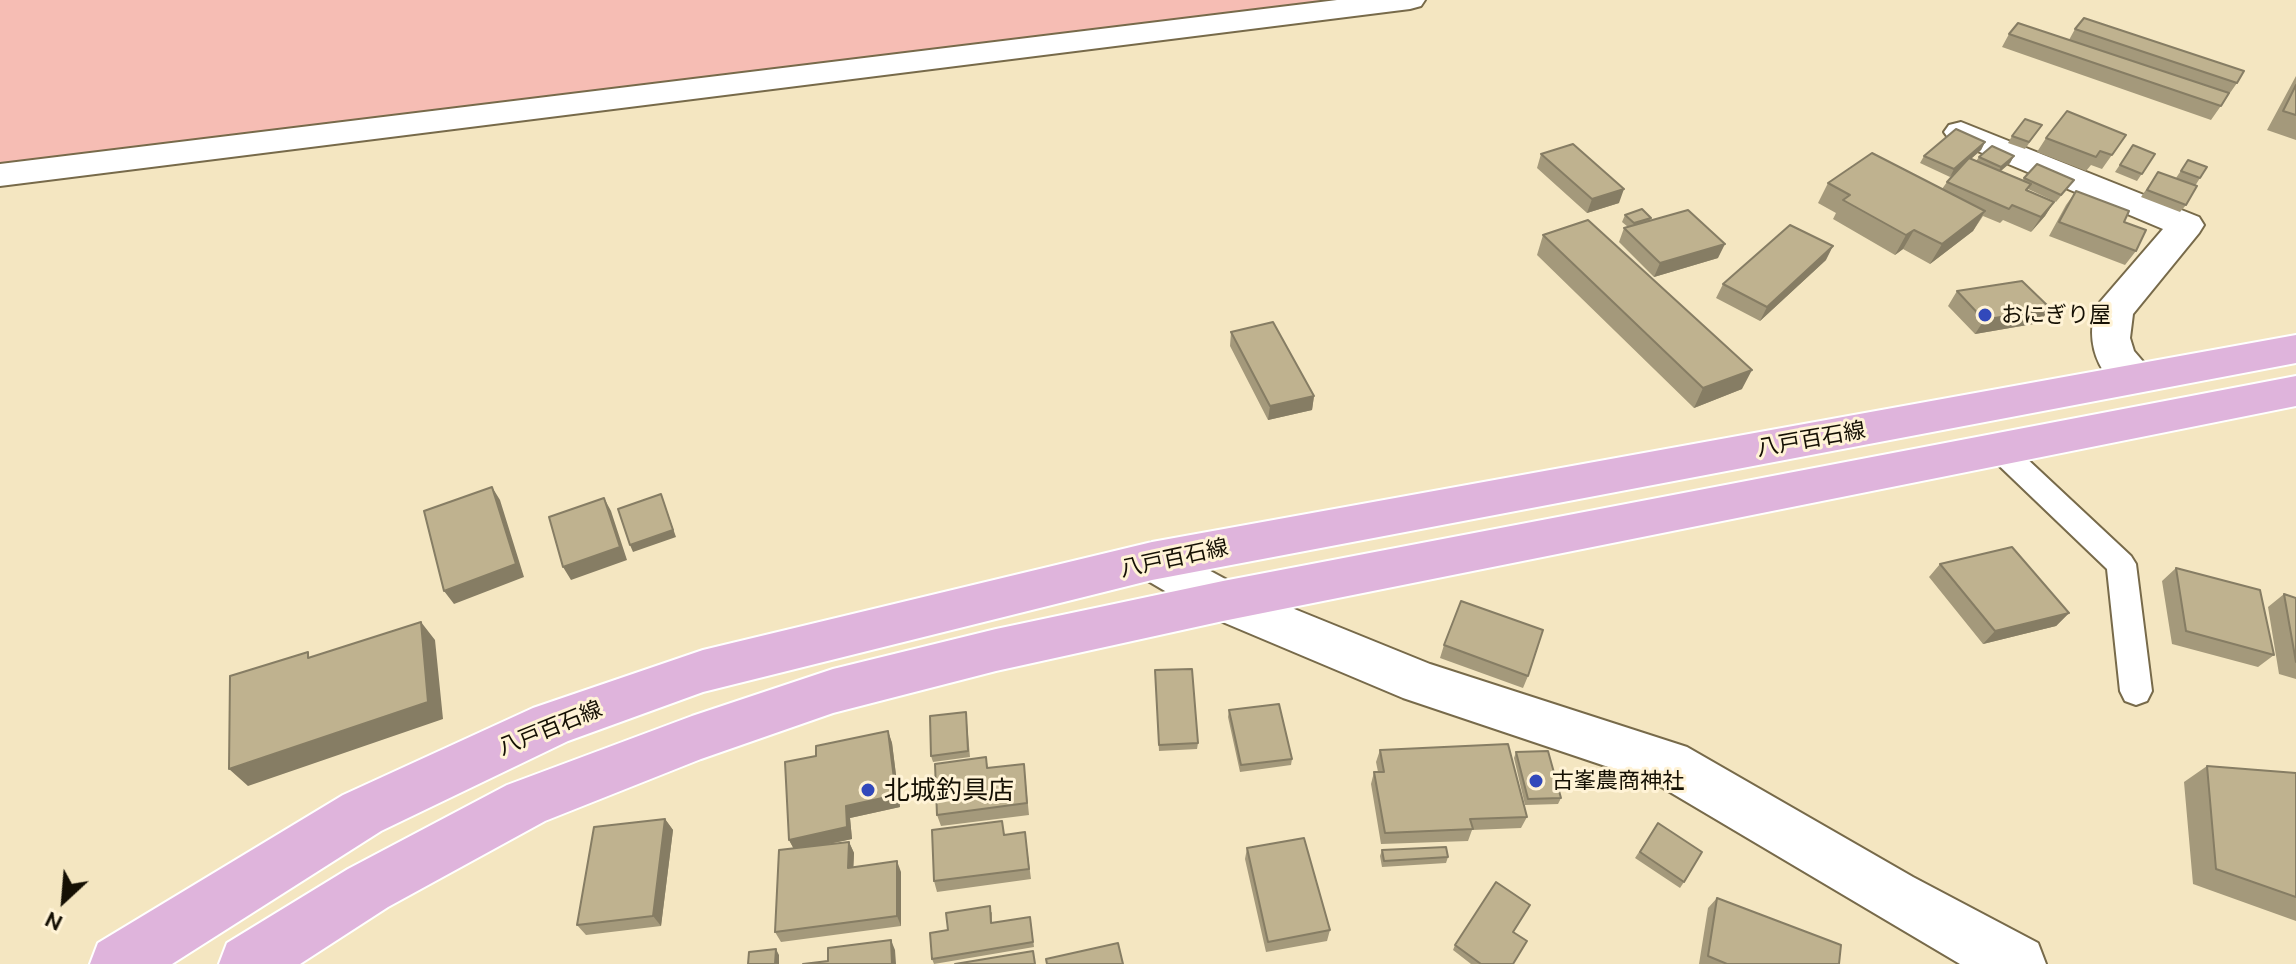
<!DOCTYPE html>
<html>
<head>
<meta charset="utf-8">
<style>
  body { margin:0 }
  #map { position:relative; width:2296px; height:964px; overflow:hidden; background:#f4e6c1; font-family:Ubuntu,sans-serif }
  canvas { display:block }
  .north { position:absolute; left:24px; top:860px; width:80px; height:80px; -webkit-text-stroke:6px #fff3d6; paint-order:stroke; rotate:206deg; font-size:22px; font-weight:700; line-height:32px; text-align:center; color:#151004 }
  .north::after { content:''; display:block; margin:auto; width:28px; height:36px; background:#151004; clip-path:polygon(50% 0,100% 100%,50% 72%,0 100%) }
</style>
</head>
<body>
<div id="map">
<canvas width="2296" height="964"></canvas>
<div class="north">N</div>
</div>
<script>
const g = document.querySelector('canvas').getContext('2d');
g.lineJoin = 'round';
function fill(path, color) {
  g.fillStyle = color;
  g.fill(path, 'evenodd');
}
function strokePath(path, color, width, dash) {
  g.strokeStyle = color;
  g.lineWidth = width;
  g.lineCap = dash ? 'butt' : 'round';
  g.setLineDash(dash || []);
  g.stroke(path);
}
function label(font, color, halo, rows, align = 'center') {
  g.font = font + ' Ubuntu,"Noto Sans JP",sans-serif';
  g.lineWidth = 6;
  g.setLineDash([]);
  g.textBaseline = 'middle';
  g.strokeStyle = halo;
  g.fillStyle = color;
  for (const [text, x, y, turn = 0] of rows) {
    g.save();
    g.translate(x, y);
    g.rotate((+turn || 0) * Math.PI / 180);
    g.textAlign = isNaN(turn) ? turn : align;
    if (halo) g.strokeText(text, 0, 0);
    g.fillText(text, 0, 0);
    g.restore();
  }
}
fill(new Path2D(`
  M0 0H1325L0 164Z`), '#f6bdb4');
const service = new Path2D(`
  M1999 439 2009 442 2131 556 2136 564 2152 691 2147 701 2136 705 2125 701 2120 691 2107 569 1989 456 1985 449 1989 442Z`);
const minor = new Path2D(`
  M1337 0H1425L1421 6 1410 9 0 186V164Z
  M1961 122 2199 217 2204 225 2199 233 2133 314 2130 338 2134 351 2158 379 2151 389C2104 403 2078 338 2100 302L2163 229 1949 139 1944 132 1949 125Z`);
const tertiary = new Path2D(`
  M1152 542 1168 548 1240 587 1430 664 1687 747 1913 877 2038 943 2046 964H1960L1653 782 1403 698 1206 615 1136 574 1129 561 1136 548Z`);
const primary = new Path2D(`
  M2296 335V363L1152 580 703 692 568 741 381 831 172 964H90L98 943 343 795 533 708 703 650 1152 542Z
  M2296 376V406L1223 621 996 671 833 713 701 759 545 821 388 907 300 964H219L227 943 348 869 507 785 692 716 833 669 996 629 1223 581Z`);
strokePath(service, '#776a4a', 4);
strokePath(minor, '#776a4a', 4);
strokePath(tertiary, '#776a4a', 4);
strokePath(primary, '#fff', 4);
fill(service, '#fff');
fill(minor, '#fff');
fill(tertiary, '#fff');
fill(primary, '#dfb4dc');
fill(new Path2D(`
  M2075 29 2237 83 2211 120 2002 47 2009 34 2069 40Z
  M2296 76V140L2267 130Z
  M2042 125 2025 149 2008 143 2012 136Z
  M2126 135 2102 169 2091 165 2086 171 2037 152 2046 138Z
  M1985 142 1981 150 1971 159 1976 161 1979 157 2014 156 2010 163 2001 171 2023 180 2024 178 2074 180 2056 202 2028 189 2027 190 2054 202 2045 216 2031 232 2003 220 2000 223 1983 216 1973 231 1930 264 1903 249 1895 255 1833 219 1836 213 1818 203 1828 183 1942 189 1947 182 1961 167 1950 177 1920 163 1924 156Z
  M2133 145 2155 154 2137 181 2115 172Z
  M1541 154 1619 203 1587 213 1537 168Z
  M2188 160 2200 178 2195 186 2176 178Z
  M2158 172 2186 205 2180 212 2141 197Z
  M2076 191 2136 251 2125 265 2049 236 2066 205Z
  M1625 215 1651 218 1649 221 1718 258 1654 277 1619 242 1624 228 1628 227 1622 222Z
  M1543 235 1742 389 1694 408 1537 255Z
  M1826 260 1760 321 1716 298 1723 284Z
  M1957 291 2050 308 2039 323 1975 334 1948 306Z
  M1231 332 1314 396 1312 410 1268 420 1230 346Z
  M1940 564 2069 613 2056 626 1983 644 1929 577Z
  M2176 568 2274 655 2258 667 2172 644 2162 581Z
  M2284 594 2296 598V679L2279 674 2268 607Z
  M1444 645 1528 676 1523 688 1440 658Z
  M1155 670 1198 743 1197 749 1159 751Z
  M1229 710 1292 759 1291 765 1240 772 1228 717Z
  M966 712 970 757 933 762 931 756Z
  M888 731 892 743 900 807 850 818 852 839 819 846 849 842 854 853 853 867 901 872V926L781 942 775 932 794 849 789 840 816 756Z
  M1380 750 1527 817 1521 828 1472 830 1468 841 1381 844 1371 784 1374 772H1378L1376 762Z
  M1516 752 1561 798 1558 804 1525 805 1514 758Z
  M986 757 988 768 1024 764 1029 815 941 826 937 815Z
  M2207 766 2296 773V921L2193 884 2184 782Z
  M665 819 673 830 661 926 586 935 577 925Z
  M1658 823 1684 882 1680 888 1635 858Z
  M1025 832 1031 879 937 892 934 881 1005 835Z
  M1247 848 1330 930 1327 941 1266 952 1245 859Z
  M1382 850 1448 857 1446 863 1382 867 1380 856Z
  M1717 898 1839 964H1699L1708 908Z
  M992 912V923L1031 922 1034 947 934 964 932 959 948 930Z
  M1455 945 1513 964H1471L1453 950Z`), '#a4997b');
fill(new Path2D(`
  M1985 142 1981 150 1950 177 1954 169Z
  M2014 156 2010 163 1997 174 2001 167Z
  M1624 189 1619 203 1587 213 1592 199Z
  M2054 202 2045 216 2031 232 2041 217Z
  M1985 211 1973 231 1930 264 1942 244Z
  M1914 230 1903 249 1895 255 1906 235Z
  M1725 244 1718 258 1654 277 1660 263Z
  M1833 246 1826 260 1760 321 1767 307Z
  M2050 308 2039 323 1975 334 1984 320Z
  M1752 370 1742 389 1694 408 1703 388Z
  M1314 396 1312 410 1268 420 1270 406Z
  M492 487 500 500 524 577 454 604 444 591Z
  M661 494 676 537 633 552 630 545Z
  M604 498 611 511 627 560 571 580 563 567Z
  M2069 613 2056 626 1983 644 1995 631Z
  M421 622 435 640 443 719 248 786 229 769Z
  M888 731 892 743 900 807 850 818 852 839 795 851 789 840 846 806Z
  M665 819 673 830 661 926 653 916Z
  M849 842 854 853 853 879 848 868Z
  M897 861 901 872V926L897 916Z
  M891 940 895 950 896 964H892Z
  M776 949 779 955V964H775Z`), '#867d64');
const building = new Path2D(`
  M2084 18 2244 71 2237 83 2075 29Z
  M2018 23 2229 93 2221 106 2009 34Z
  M2296 85V115L2283 111Z
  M2067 111 2126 135 2112 155 2100 151 2096 157 2046 138Z
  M2025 119 2042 125 2029 142 2012 136Z
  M1956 129 1985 142 1954 169 1924 156Z
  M1573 144 1624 189 1592 199 1541 154Z
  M2133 145 2155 154 2142 174 2120 165Z
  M1992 146 2014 156 2001 167 1979 157Z
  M1872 153 1985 211 1942 244 1914 230 1906 235 1843 200 1850 195 1828 183Z
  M1969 158 2031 184 2026 190 2054 202 2041 217 2012 205 2009 209 1947 182Z
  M2188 160 2207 167 2200 178 2181 171Z
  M2037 164 2074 180 2061 195 2024 178Z
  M2158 172 2197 186 2186 205 2147 190Z
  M2076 191 2129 211 2124 222 2146 230 2136 251 2059 222Z
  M1642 209 1651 218 1634 223 1625 215Z
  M1688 210 1725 244 1660 263 1624 228Z
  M1588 220 1752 370 1703 388 1543 235Z
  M1790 225 1833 246 1767 307 1723 284Z
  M2022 281 2050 308 1984 320 1957 291Z
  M1273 322 1314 396 1270 406 1231 332Z
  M492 487 516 564 444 591 424 511Z
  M661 494 673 530 630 545 618 509Z
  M604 498 620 547 563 567 549 517Z
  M2012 547 2069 613 1995 631 1940 564Z
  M2176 568 2260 590 2274 655 2186 631Z
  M2284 594 2296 598V662Z
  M1461 601 1543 630 1528 676 1444 645Z
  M421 622 428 702 229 769 230 676 308 652V658Z
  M1192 669 1198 743 1159 745 1155 670Z
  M1279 704 1292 759 1241 765 1229 710Z
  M966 712 968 751 931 756 930 716Z
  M888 731 896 795 846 806 847 827 789 840 785 762 816 756V746Z
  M1508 744 1527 817 1470 819 1473 829 1385 833 1374 772H1384L1380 750Z
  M1548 751 1561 798 1528 799 1516 752Z
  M986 757 987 768 1024 764 1027 803 937 815 935 764Z
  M2207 766 2296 773V897L2216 869Z
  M665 819 653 916 577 925 594 827Z
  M1002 821 1004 835 1025 832 1029 869 934 881 932 830Z
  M1658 823 1702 852 1684 882 1640 852Z
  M1304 838 1330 930 1268 942 1247 848Z
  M849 842 848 868 897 861V916L775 932 779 850Z
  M1446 847 1448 857 1384 861 1382 850Z
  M1496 882 1530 905 1513 932 1527 941 1513 964H1481L1455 945Z
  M1717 898 1841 945 1839 964H1727L1708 956Z
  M990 906 991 923 1030 917 1033 942 932 959 930 933 948 930 946 913Z
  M891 940 892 964H803L828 961V948Z
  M1118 943 1123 964H1047L1046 959Z
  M776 949 775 964H748L749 952Z
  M1033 951 1035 964H955Z`);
fill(building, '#bfb28f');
strokePath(building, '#867d64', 2);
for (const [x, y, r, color] of [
  [1985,315,8,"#3249bb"],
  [1536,781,8,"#3249bb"],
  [868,790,8,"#3249bb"]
]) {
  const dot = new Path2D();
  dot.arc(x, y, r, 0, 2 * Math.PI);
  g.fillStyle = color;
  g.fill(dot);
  strokePath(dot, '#fff3d6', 3);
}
label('22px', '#151004', '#fff3d6', [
  ["おにぎり屋",2001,315],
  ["古峯農商神社",1552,781]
], 'left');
label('22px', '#151004', '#fff3d6', [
  ["八戸百石線",1811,439,-10],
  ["八戸百石線",1174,558,-12],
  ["八戸百石線",550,728,-22]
]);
label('26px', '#151004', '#fff3d6', [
  ["北城釣具店",884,790]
], 'left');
</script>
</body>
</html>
